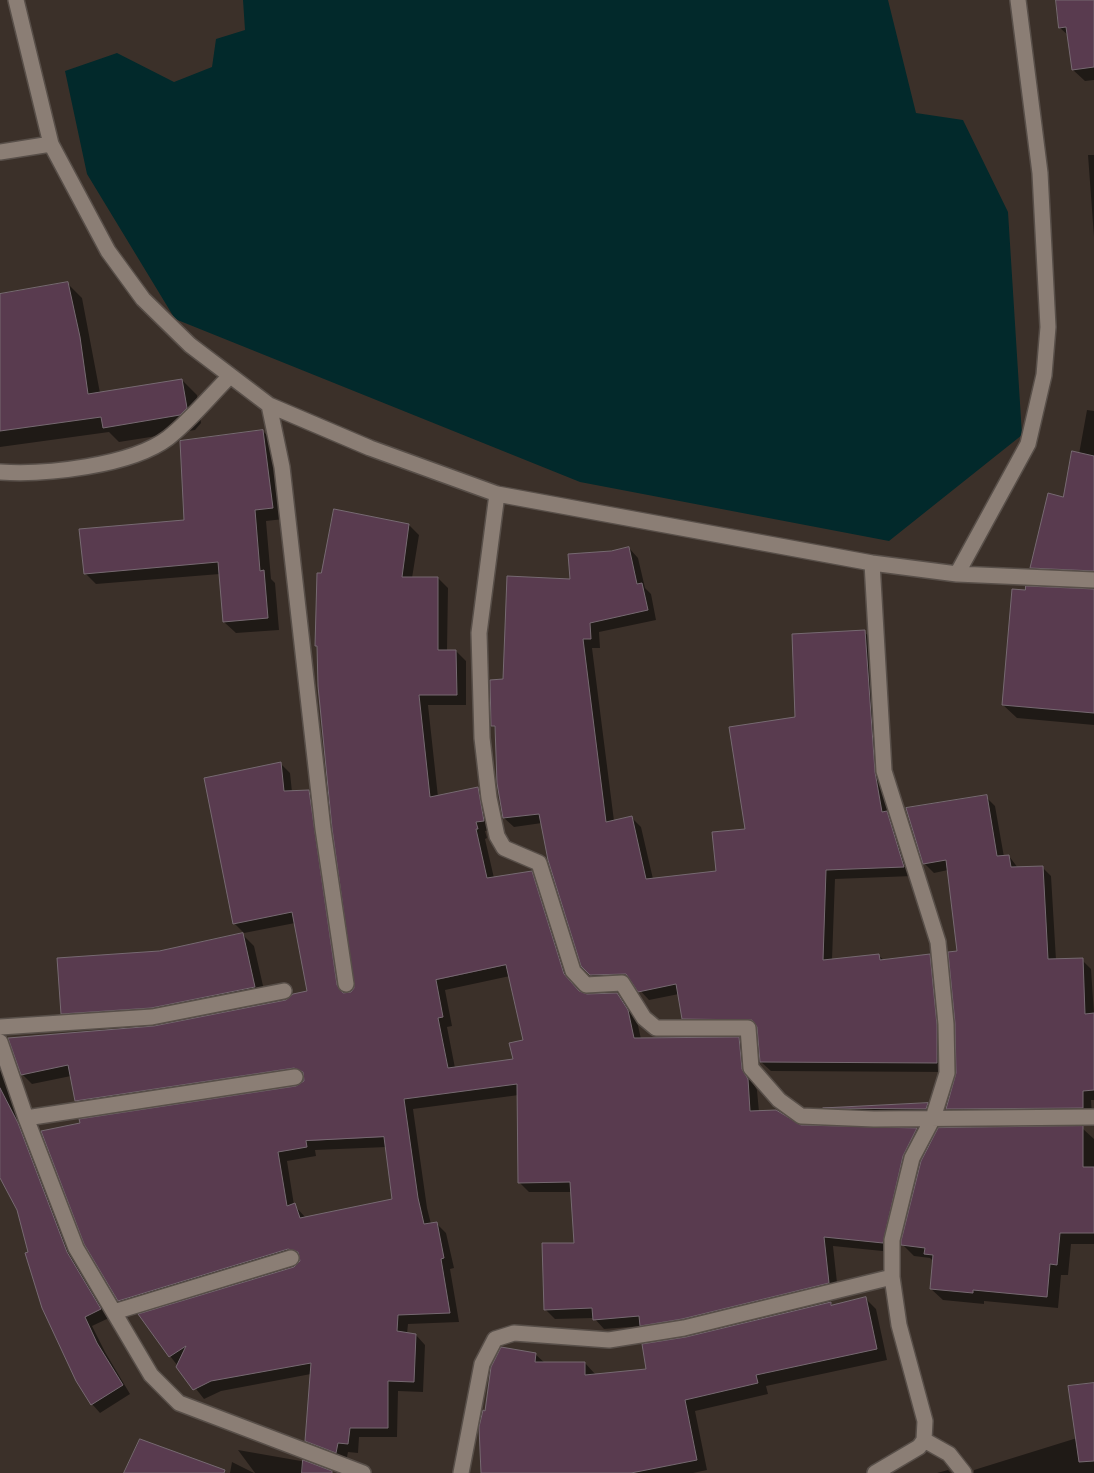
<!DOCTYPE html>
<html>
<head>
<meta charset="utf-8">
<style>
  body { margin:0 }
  canvas { display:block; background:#3b3029 }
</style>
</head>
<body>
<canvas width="1094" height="1473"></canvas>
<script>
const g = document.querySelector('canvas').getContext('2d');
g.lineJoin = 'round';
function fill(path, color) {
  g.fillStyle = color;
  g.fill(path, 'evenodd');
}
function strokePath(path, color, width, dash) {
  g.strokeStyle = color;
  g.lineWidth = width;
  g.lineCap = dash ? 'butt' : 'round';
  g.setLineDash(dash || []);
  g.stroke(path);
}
fill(new Path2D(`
  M243 0H888L916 113 963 120 1008 212 1022 435 889 541 580 482 175 319 87 174 65 71 117 53 174 82 212 67 216 39 245 30Z`), '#02292b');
fill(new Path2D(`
  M1057 0H1094V80L1085 81 1073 70 1069 36 1060 28Z
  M1088 155H1094V237Z
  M67 283 82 298 100 393 182 380 197 395 201 423 195 430 119 442 109 432 0 447V295Z
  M1087 410 1094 411V583L1045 581 1031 567 1064 499 1079 454Z
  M263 431 274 443 284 519 266 521 271 579 275 583 279 630 236 633 224 622 220 574 96 584 85 573 185 522Z
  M335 510 409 525 419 535 412 578H438L448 588 447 651H456L466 661V705H428L438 797 478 788 488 798 493 830 485 831 487 838 485 839 494 878 531 872 541 882 575 988 582 995 616 994 627 1004 637 1021 641 1039H739L749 1048 751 1080 757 1090 759 1112 800 1127 917 1129 926 1139 912 1166 892 1252 833 1246 838 1292 651 1335 642 1326 604 1329 594 1318 555 1319 545 1309 575 1244 572 1192H529L519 1182V1095L413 1109 427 1208 431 1224 436 1223 446 1233 454 1268 450 1269 459 1322 408 1324 407 1334 416 1335 425 1345 423 1392 398 1391 397 1437H359L358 1453 348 1452 346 1462 316 1450 306 1440 311 1374 221 1391 204 1399 170 1356 294 1268 303 1259 129 1310 119 1300 297 1087 305 1082V1077L86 1110 76 1100 71 1076 32 1084 22 1074 154 1027 286 1001 309 992 295 923 244 933 234 923 281 764 290 773 292 792 309 791 318 801 346 994 353 992 357 983 317 646 322 575ZM510 976 525 1041 514 1060 455 1068 447 1027 452 1026 445 990ZM911 1137H914L901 1162 899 1161ZM387 1147 394 1200 306 1218 294 1205 287 1161 316 1156 315 1150Z
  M629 548 638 558 645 588 651 594 656 620 599 632 600 648H592L614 821 631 817 641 827 653 879 717 872 747 830 796 718 864 632 874 641 884 782 890 816 896 822 913 876 835 879 832 960 878 955 884 960 929 955 939 965 946 1072 771 1071 761 1062 759 1029 693 1028 684 1018 679 994 649 1000 634 984H601L582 966 542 823 514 827 504 818 500 796 491 681 504 680 571 580 611 552Z
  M1094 591V725L1017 718 1003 705Z
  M986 797 995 806 1004 857 1009 856 1018 868 1042 867 1051 876 1056 960H1082L1091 969 1094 1015V1100H1091L1092 1116 956 1118 947 1109 958 1073V952L948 870 934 873 924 863Z
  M243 935 254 946 266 999 74 1025 62 1013 159 952Z
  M0 1055 109 1318 92 1326 105 1352 130 1394 100 1413 92 1404 18 1209 0 1175Z
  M927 1104 932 1108 930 1113 829 1111 826 1109Z
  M1082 1128 1094 1139V1244H1071L1068 1275H1061L1058 1308 984 1301V1304L943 1300 931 1289 934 1262 930 1258 914 1256 903 1245Z
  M866 1299 876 1309 887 1360 766 1386 768 1394 695 1411 707 1470 693 1473H482L486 1412 535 1354 545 1363H585L596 1375 647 1370 686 1338 831 1303 833 1306Z
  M1094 1384V1473H974V1470L1077 1438Z
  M238 1450 301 1461 332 1473H255Z
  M232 1462 254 1473H230Z
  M948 1470 951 1473H937Z`), '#0007');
const building = new Path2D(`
  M1056 0H1094V67L1072 70 1066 27 1059 28Z
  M68 282 80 337 88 394 182 379 187 408 180 415 103 428 101 417 0 431V294Z
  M263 430 273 508 255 510 260 571 264 570 268 618 223 622 218 562 84 574 79 529 184 520 180 441Z
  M1072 451 1094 456V571L1030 568 1048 493 1063 497Z
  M334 509 409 524 402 577H438V650H456L457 695H419L430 797 478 787 484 821 476 822 478 829H476L487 878 532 871 564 974 579 991 587 994 617 993 628 1010 634 1038 739 1037 742 1069 748 1079 750 1111 776 1110 801 1125 917 1128 903 1156 883 1243 824 1237 829 1283 682 1319 640 1326 639 1316 593 1320 592 1308 544 1310 542 1243H574L570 1182 518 1183 517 1084 404 1099 418 1198 424 1224 437 1222 444 1258 441 1259 450 1313 398 1315 397 1331 416 1334 414 1382 388 1381V1428H350L348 1444 338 1443 336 1453 305 1441 311 1363 211 1381 193 1390 176 1367 186 1346 169 1357 138 1314 294 1267 300 1261 298 1252 288 1249 118 1301 84 1244 41 1131 80 1123 79 1119 296 1086 304 1081 303 1072 294 1068 75 1101 68 1065 21 1075 8 1038 154 1026 286 1000 293 994 307 991 292 912 233 924 204 778 281 762 284 791 309 790 337 985 343 993 351 992 354 988 332 828 318 686 317 646H315L317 573H321ZM506 965 523 1040 509 1043 513 1059 448 1068 438 1018 443 1017 436 980ZM384 1137 392 1199 300 1218 295 1203 287 1206 278 1152 307 1147 306 1141Z
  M629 547 637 584 642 583 648 610 590 623 591 639H583L606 822 632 816 646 879 716 871 712 832 745 829 729 727 795 717 792 634 865 630 875 772 882 812 887 811 904 867 826 870 823 960 879 954 880 960 930 954 937 1025V1063L760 1062 757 1027 752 1020 682 1019 676 984 638 992 626 974 590 975 581 966 548 860 539 814 503 818 497 783 495 726H491L490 680 503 679 507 576 570 579 568 554 611 551Z
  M1026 586 1094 589V713L1002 705 1012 589 1025 590Z
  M987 795 997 856 1009 855 1011 867 1043 866 1048 959 1083 958 1085 1014 1094 1013V1090L1083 1091V1108L946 1109 956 1073 955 1023 948 952 957 951 946 860 923 864 906 808Z
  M243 933 255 987 151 1008 61 1014 57 958 159 951Z
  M0 1088 18 1123 67 1252 101 1309 85 1317 97 1343 123 1385 91 1405 76 1381 42 1308 25 1253 28 1252 17 1210 0 1178Z
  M928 1103 926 1109 823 1108Z
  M1083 1126V1167H1094V1233H1060L1057 1265 1050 1264 1047 1297 973 1290V1293L930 1289 933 1255 924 1254 925 1248 901 1245V1241L921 1161 938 1128Z
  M866 1297 877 1349 756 1375 758 1383 685 1400 697 1460 631 1473H481L479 1427 483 1410 485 1411 491 1367 501 1347 536 1353 535 1362H585V1375L646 1369 642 1344 686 1337 831 1302V1305Z
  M1094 1383V1461L1079 1462 1068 1386Z
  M140 1439 225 1470 224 1473H124Z
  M303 1460 332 1471V1473H302Z`);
fill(building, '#593b4f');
strokePath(building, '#766971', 1);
const minor = new Path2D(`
  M16 0 51 144 108 251 143 299 190 345 269 405 370 448 497 494 872 563 957 574 1028 444 1044 375 1048 327 1040 173 1018 0
  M0 152 51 144
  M269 405 282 467 323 829 346 984
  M0 472C45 475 131 466 168 438 190 421 210 396 230 376
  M497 494 479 633 482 738 489 798 497 836 504 848 539 863 573 971 586 985 622 983 644 1018 656 1028H748L751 1068 779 1100 801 1116 874 1119 1094 1117
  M872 563 884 771 938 942 946 1024 947 1073 933 1118 912 1158 892 1240V1277L899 1325 925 1421 924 1440 919 1447 875 1473
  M957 574 1094 580
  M0 1027 152 1017 284 991
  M0 1042 26 1118 76 1248 151 1375 179 1403 363 1473
  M26 1118 295 1077
  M114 1312 291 1258
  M924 1440 949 1454 964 1473
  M461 1473 482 1364 495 1339 514 1333 609 1340 684 1328 892 1277`);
strokePath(minor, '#584f49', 18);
strokePath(minor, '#8b7e75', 15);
</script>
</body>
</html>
